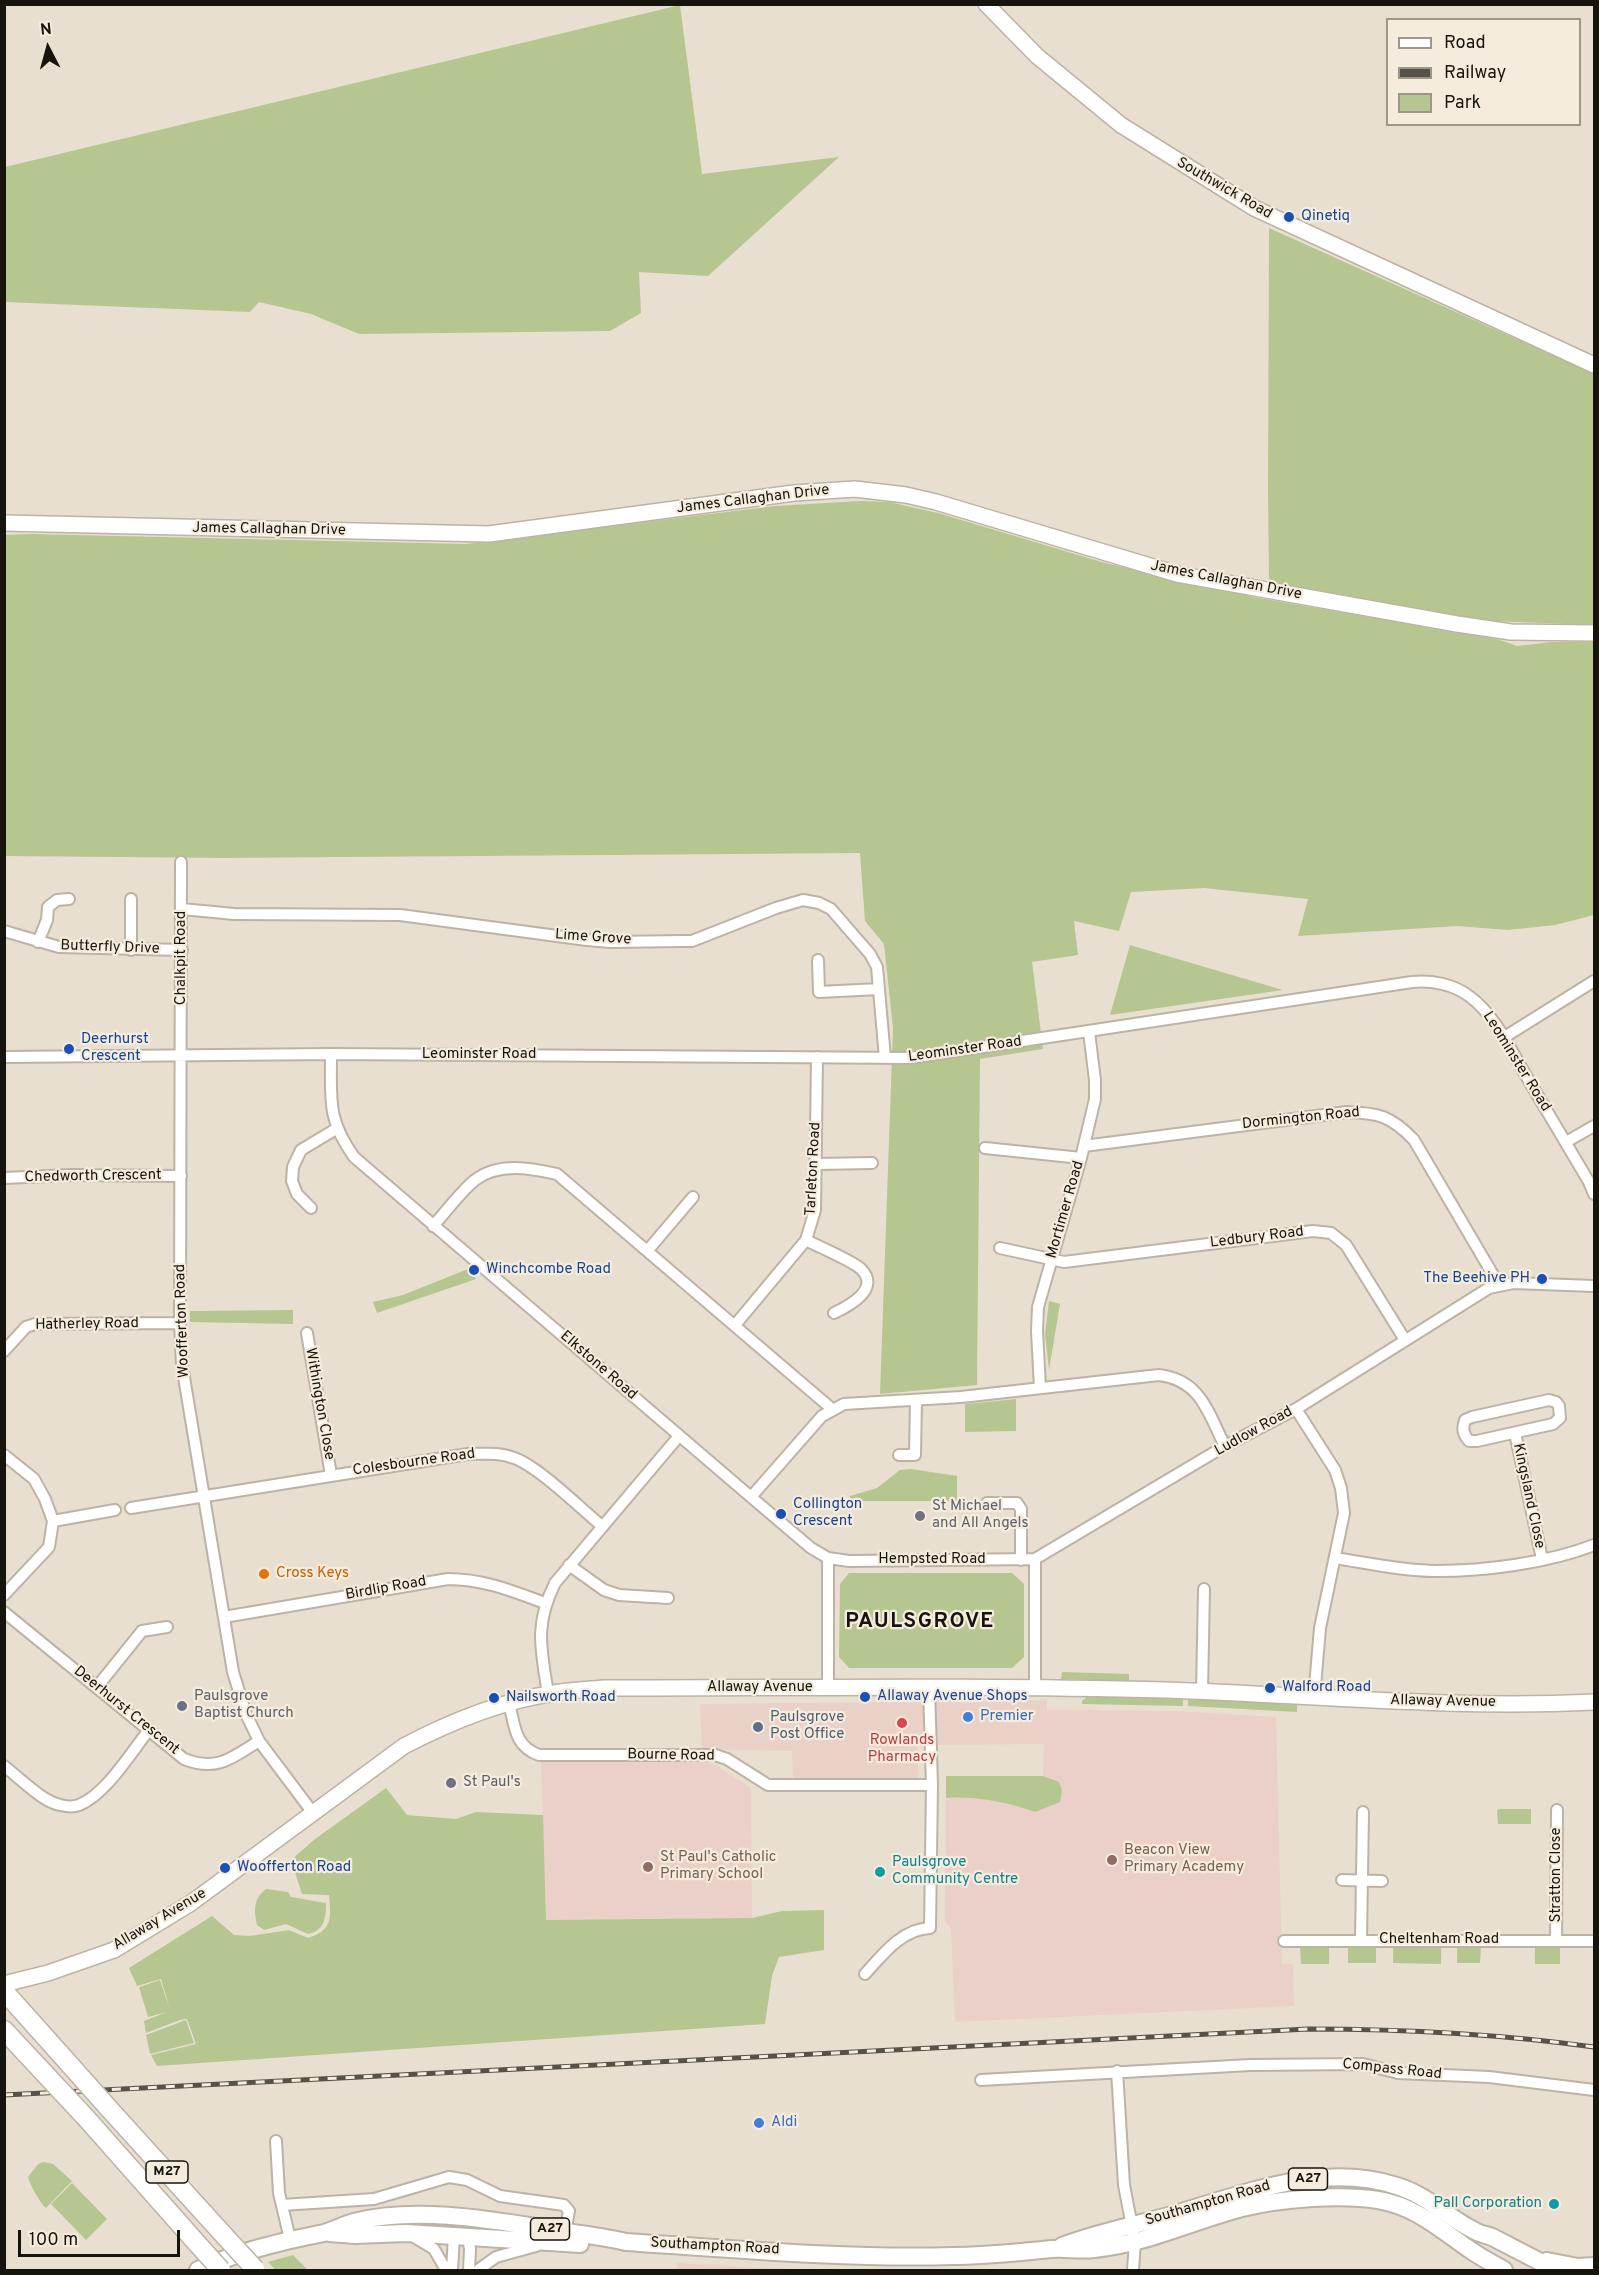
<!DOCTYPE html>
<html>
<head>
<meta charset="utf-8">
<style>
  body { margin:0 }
  #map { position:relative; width:1599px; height:2275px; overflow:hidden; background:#e9dfd0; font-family:Overpass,sans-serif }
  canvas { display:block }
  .frame { position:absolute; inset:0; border:6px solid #17140e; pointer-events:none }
  .legend { position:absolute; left:1386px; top:18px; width:195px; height:108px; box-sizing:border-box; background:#f6ecdd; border:2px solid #9d968a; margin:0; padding:8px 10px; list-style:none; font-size:18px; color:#17140e }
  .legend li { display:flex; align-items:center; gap:12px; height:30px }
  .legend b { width:30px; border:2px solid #9d968a }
  .north { position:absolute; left:18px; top:18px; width:60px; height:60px; -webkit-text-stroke:4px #f6ecdd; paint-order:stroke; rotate:354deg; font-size:16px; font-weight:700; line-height:24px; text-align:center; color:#17140e }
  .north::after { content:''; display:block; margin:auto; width:21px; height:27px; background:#17140e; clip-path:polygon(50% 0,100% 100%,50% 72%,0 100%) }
  .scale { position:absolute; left:18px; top:2230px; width:162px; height:27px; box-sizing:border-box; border:3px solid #17140e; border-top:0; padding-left:8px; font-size:18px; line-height:21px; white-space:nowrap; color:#17140e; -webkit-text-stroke:4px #f6ecdd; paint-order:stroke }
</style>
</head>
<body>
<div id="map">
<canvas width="1599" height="2275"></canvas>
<div class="frame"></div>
<ul class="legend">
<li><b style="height:8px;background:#fff"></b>Road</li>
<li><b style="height:8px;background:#575249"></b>Railway</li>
<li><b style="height:16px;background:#b5c691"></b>Park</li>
</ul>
<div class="north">N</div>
<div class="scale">100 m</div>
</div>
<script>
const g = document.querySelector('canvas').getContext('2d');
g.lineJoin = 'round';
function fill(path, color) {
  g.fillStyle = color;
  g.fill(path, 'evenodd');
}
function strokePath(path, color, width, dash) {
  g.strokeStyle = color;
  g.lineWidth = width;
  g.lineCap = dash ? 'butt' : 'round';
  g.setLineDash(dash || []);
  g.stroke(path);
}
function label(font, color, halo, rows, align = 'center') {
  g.font = font + ' Overpass,sans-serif';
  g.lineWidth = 4.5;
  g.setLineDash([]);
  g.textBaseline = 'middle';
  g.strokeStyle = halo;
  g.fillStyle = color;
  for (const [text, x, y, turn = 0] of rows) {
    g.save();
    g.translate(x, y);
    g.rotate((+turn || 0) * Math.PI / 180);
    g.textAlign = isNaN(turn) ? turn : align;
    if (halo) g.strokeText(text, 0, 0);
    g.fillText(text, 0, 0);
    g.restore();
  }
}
fill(new Path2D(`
  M1047 1700V1744L918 1745V1780L793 1779 792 1751 702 1749 700 1704Z
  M677 2263 763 2268 821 2270H677Z`), '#e9d1c8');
fill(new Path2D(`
  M1047 1710 1176 1711 1276 1717 1282 1964H1293L1294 2006 955 2022 951 1928 945 1922 946 1776H1043L1044 1744 1047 1743Z
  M705 1761 717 1766 751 1788 752 1918 546 1920 541 1762Z`), '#ead0c9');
fill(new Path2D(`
  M680 5 702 174 839 157 708 276 639 272 641 313 610 331 359 334 311 314 259 302 250 312 5 302V167Z
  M1269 228 1594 374V625L1465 620 1269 584 1268 490Z
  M859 501 889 502 938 513 1105 563 1259 598 1497 639 1517 646 1551 642H1594V915L1555 925 1508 930 1458 926 1298 936 1308 899 1204 888 1131 892 1119 931 1074 921 1078 955 1032 962 1043 1049 980 1059 977 1385 880 1394 893 1028 884 944 865 921 860 853 223 858 5 856V535L31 534 466 544 775 506Z
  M1130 945 1283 990 1110 1015Z
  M468 1269 476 1279 377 1313 373 1302 403 1295Z
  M1049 1301 1060 1304 1049 1370 1045 1334Z
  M293 1310V1324L190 1322V1311Z
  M1016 1399V1431L965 1432V1404Z
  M911 1469 957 1476V1501H850V1496L877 1488 900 1470Z
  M849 1573H1012L1024 1584V1657L1012 1668H849L839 1657 840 1584Z
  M1062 1672 1129 1674V1681L1061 1679Z
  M1088 1696 1183 1698V1706L1082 1704V1701Z
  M1188 1698 1297 1705V1712L1188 1706Z
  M946 1776H1043L1059 1782 1062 1790 1060 1802 1035 1812C1006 1802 977 1796 946 1798Z
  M386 1788 407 1815 456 1819 476 1812 543 1815 546 1920 752 1918 782 1911 824 1910V1950L779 1957 772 1976 765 2024 157 2066 151 2055 196 2044 187 2019C178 2019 156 2030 146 2033L144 2021 167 2012 148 2017 139 1987 160 1980 170 2010 161 1979 137 1986 129 1968 212 1916 234 1935 250 1936 289 1930 308 1938C333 1930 331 1918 329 1895L302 1894 291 1860 315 1839Z
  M1499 1809H1531V1824H1498L1497 1811Z
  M266 1889 288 1892 291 1897 326 1903C326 1918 325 1930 308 1934L286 1924 264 1930 257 1925C254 1910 253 1899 266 1889Z
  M1348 1945H1376V1963H1348Z
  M1441 1945V1964L1393 1963V1946Z
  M1329 1946V1964H1301L1300 1947Z
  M1457 1946H1481L1480 1963H1457Z
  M1535 1946H1560V1964H1535Z
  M186 2020 194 2043 150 2054 146 2035Z
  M43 2162 53 2164 72 2181 46 2208C40 2203 30 2185 28 2177L38 2164Z
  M72 2183 107 2219 86 2240 51 2204Z
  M293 2255 308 2270H276L268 2262Z`), '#b5c691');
const street = new Path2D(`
  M181 862 180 1323 182 1365 233 1672 246 1714 259 1741 313 1813
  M131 899V950
  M182 909 234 914 400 915 587 940 610 942 683 941H692L776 908 803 900 819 903 831 909 870 954 877 967 885 1058
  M4 931 59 947 182 950
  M38 942 47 920 48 907 57 900 69 899
  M818 960 819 992 879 989
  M1503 1038 1594 981
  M331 1054C331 1100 327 1119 354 1157L751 1497 811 1548 828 1558 849 1561 1035 1559 1225 1446 1296 1409 1489 1288 1513 1283 1594 1286
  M4 1057 331 1054 910 1058 1412 982C1431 980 1453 984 1469 996 1494 1014 1510 1048 1525 1074 1546 1110 1568 1146 1589 1182L1594 1194
  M1566 1142 1594 1126
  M1084 1146 1347 1112C1379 1113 1391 1116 1414 1140L1499 1285
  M985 1148 1081 1158
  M817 1164 872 1163
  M4 1178 71 1175 181 1176
  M311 1208 297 1194 292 1181 293 1167 301 1150 336 1129
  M433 1226C446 1212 461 1191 475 1180 499 1162 530 1168 557 1174L832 1409
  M806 1240C817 1246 853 1261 861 1269 881 1289 849 1306 834 1313
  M1000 1248 1064 1262 1313 1231 1331 1233 1346 1245 1405 1340
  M648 1250 693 1197
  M735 1325 806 1240 815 1210 817 1057
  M307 1333 331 1475
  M4 1351 26 1327 35 1324 180 1323
  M1040 1388 1037 1331 1038 1307 1081 1158 1095 1099V1080L1089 1032
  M1549 1400 1556 1402 1559 1406 1560 1418 1553 1424 1477 1441H1469C1463 1434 1462 1429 1465 1420L1472 1417Z
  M1296 1409 1335 1470 1341 1488 1344 1513 1320 1628 1314 1698
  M1515 1433 1542 1559
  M4 1455 34 1479 45 1499 53 1521 49 1547 4 1595
  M899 1455H915L916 1400
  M751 1497 822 1416 844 1404 961 1397 1159 1375C1201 1380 1208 1413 1225 1446
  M987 1503H1017L1021 1509V1560
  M131 1508 468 1454C484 1454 499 1452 514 1458 538 1466 581 1509 602 1526
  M53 1521 115 1510
  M1335 1558C1368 1563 1403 1571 1436 1571 1485 1571 1548 1563 1594 1545
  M569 1565 604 1590 619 1595 668 1598
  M4 1612 184 1759C217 1772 232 1758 259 1741
  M224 1617 448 1579C483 1579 512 1591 545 1603
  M97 1687 142 1631 167 1627
  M1035 1687V1559
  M828 1688V1558
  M1202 1692 1204 1589
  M548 1694C541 1648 534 1626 555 1583L679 1436
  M509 1703C515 1726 514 1746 539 1755H715L727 1759 768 1785H932
  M4 1766C17 1776 30 1789 44 1798 53 1804 69 1809 79 1805 105 1795 131 1753 148 1731
  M1342 1880 1382 1881
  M1361 1940 1363 1812
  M1284 1941H1594
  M1556 1941 1557 1810
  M865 1974C883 1954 902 1929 930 1928L932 1785 929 1688
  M1117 2071 1124 2185 1135 2242 1133 2270
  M981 2080 1250 2065 1363 2064 1398 2073 1489 2077 1594 2090
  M276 2141 279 2193 290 2239
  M282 2205 374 2199 449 2177 467 2180 500 2196 564 2205 569 2211 565 2232 567 2236
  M468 2236 470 2249 469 2270
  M414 2237 434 2249 446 2270
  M452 2270 454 2236
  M478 2270 496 2257 536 2246`);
const secondary = new Path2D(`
  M986 4 1037 56 1121 125 1254 208 1594 365
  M4 523 489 534 794 493 855 489 906 495 936 502 1177 574 1457 624 1511 632 1594 633
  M4 1984 48 1973 114 1950 191 1903 404 1746C450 1722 498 1702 549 1694 567 1690 586 1690 604 1688 792 1688 979 1685 1167 1690 1309 1695 1452 1709 1594 1702`);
const primary = new Path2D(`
  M330 2233 355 2235 406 2233 580 2244
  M1062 2246C1098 2232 1137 2225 1175 2214 1247 2193 1321 2162 1397 2186 1427 2195 1448 2218 1475 2231 1480 2234 1487 2235 1492 2237 1514 2248 1535 2260 1557 2270
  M1547 2261 1578 2267 1594 2266
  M198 2270C240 2251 279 2242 324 2233 334 2230 344 2225 354 2222 416 2206 492 2220 554 2230 578 2234 602 2236 626 2242 734 2249 844 2259 953 2256 986 2256 1019 2252 1053 2249 1066 2248 1080 2251 1094 2249 1146 2244 1192 2221 1242 2208 1280 2199 1339 2194 1378 2200 1415 2206 1440 2229 1469 2249 1480 2257 1492 2263 1504 2270`);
const highway = new Path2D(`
  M4 1991 71 2066
  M4 2030 45 2074
  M112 2112 221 2232
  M87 2119 194 2240`);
strokePath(street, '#bcb3a4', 14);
strokePath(secondary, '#bcb3a4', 18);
strokePath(primary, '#bcb3a4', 20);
strokePath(highway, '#bcb3a4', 21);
strokePath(street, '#fff', 10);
strokePath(secondary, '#fff', 15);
strokePath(primary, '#fff', 16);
strokePath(highway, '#fff', 18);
const rail = new Path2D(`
  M4 2095 1308 2029C1404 2029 1499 2034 1594 2047`);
strokePath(rail, '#575249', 5);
strokePath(rail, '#f6ecdd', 3, [9]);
const highwayBridge = new Path2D(`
  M71 2066 112 2112
  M45 2074 87 2119
  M221 2232 255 2269
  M194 2240 221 2270`);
strokePath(highwayBridge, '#bcb3a4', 21, []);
strokePath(highwayBridge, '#fff', 18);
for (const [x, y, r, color] of [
  [1289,217,6,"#1a4fb4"],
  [69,1049,6,"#1a4fb4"],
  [474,1270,6,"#1a4fb4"],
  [1542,1279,6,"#1a4fb4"],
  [781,1514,6,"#1a4fb4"],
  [920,1516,6,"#6b7280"],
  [264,1574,6,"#e8710a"],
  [1270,1688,6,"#1a4fb4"],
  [865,1697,6,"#1a4fb4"],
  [494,1698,6,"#1a4fb4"],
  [182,1706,6,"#6b7280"],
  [968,1717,6,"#3f7fe0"],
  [902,1723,6,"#e0444e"],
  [758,1727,6,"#5c6f8a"],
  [451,1783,6,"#6b7280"],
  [1112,1860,6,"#8d6e63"],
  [648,1867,6,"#8d6e63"],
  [225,1868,6,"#1a4fb4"],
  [880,1872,6,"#0f9aa8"],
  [759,2123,6,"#3f7fe0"],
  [1554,2204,6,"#0f9aa8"]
]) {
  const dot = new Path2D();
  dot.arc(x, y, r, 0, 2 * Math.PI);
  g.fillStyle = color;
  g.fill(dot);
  strokePath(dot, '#f6ecdd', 2);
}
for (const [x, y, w] of [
  [167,2172,42],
  [1308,2179,39],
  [550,2229,39]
]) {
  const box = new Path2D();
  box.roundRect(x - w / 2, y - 11, w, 22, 4.5);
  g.fillStyle = '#f6ecdd';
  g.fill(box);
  strokePath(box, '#17140e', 1.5);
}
label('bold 14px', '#17140e', null, [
  ["M27",167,2172],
  ["A27",1308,2179],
  ["A27",550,2229]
]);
label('15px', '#17140e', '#f6ecdd', [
  ["Southwick Road",1224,189,30],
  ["James Callaghan Drive",753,500,-7],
  ["James Callaghan Drive",269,530,1],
  ["James Callaghan Drive",1226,581,11],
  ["Lime Grove",593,938,4],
  ["Butterfly Drive",110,948,2],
  ["Chalkpit Road",182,958,-90],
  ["Leominster Road",965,1050,-8],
  ["Leominster Road",479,1055],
  ["Leominster Road",1516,1062,58],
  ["Dormington Road",1301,1119,-6],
  ["Tarleton Road",814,1169,-87],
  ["Chedworth Crescent",93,1177,-1],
  ["Mortimer Road",1066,1210,-74],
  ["Ledbury Road",1257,1238,-7],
  ["Woofferton Road",183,1321,-92],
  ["Hatherley Road",87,1325,-1],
  ["Elkstone Road",598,1366,41],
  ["Withington Close",319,1404,80],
  ["Ludlow Road",1254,1432,-29],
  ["Colesbourne Road",414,1463,-8],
  ["Kingsland Close",1528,1496,78],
  ["Hempsted Road",932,1560],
  ["Birdlip Road",386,1589,-10],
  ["Allaway Avenue",760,1688],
  ["Allaway Avenue",1443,1702,1],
  ["Deerhurst Crescent",126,1711,39],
  ["Bourne Road",671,1756,1],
  ["Stratton Close",1557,1875,-90],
  ["Allaway Avenue",160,1920,-31],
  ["Cheltenham Road",1439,1940],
  ["Compass Road",1392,2070,6],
  ["Southampton Road",1208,2204,-16],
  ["Southampton Road",715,2247,3]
]);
label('15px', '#164399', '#f6ecdd', [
  ["Qinetiq",1301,217],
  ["Deerhurst",81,1040],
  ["Crescent",81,1057],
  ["Winchcombe Road",486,1270],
  ["The Beehive PH",1530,1279,"right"],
  ["Collington",793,1505],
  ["Crescent",793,1522],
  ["Walford Road",1282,1688],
  ["Allaway Avenue Shops",877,1697],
  ["Nailsworth Road",506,1698],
  ["Woofferton Road",237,1868]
], 'left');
label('15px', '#5b616d', '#f6ecdd', [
  ["St Michael",932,1507],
  ["and All Angels",932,1524],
  ["Paulsgrove",194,1697],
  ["Baptist Church",194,1714],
  ["St Paul's",463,1783]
], 'left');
label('15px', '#c56008', '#f6ecdd', [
  ["Cross Keys",276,1574]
], 'left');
label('15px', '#366cbe', '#f6ecdd', [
  ["Premier",980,1717],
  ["Aldi",771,2123]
], 'left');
label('15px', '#4e5e75', '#f6ecdd', [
  ["Paulsgrove",770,1718],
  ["Post Office",770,1735]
], 'left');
label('15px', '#be3a42', '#f6ecdd', [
  ["Rowlands",902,1741],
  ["Pharmacy",902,1758]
]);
label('15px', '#785e54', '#f6ecdd', [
  ["Beacon View",1124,1851],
  ["Primary Academy",1124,1868],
  ["St Paul's Catholic",660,1858],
  ["Primary School",660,1875]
], 'left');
label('15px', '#0d838f', '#f6ecdd', [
  ["Paulsgrove",892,1863],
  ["Community Centre",892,1880],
  ["Pall Corporation",1542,2204,"right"]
], 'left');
g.letterSpacing = '1.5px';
label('bold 21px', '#17140e', '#f6ecdd', [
  ["PAULSGROVE",920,1623]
]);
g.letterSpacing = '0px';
</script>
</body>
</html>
